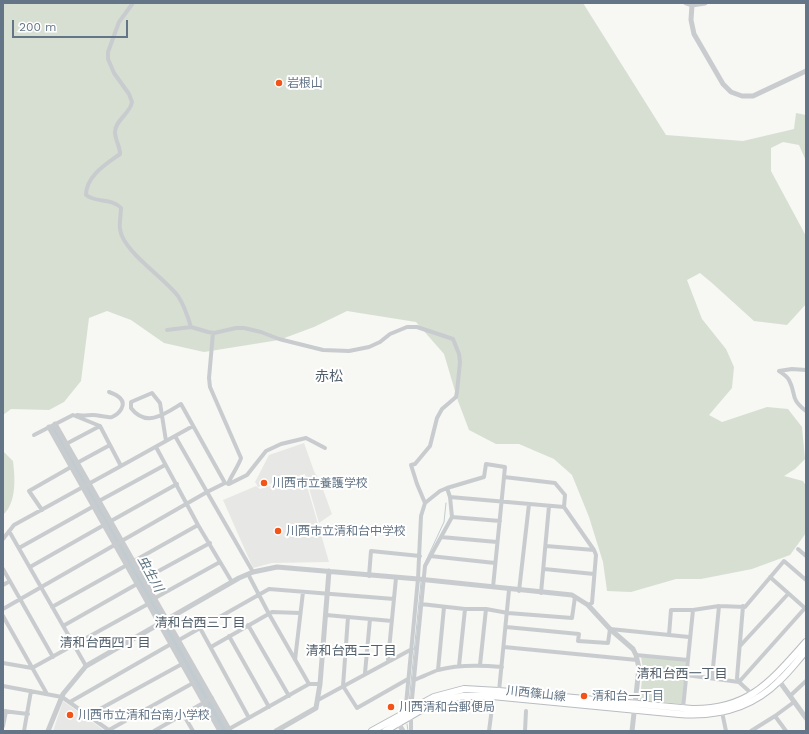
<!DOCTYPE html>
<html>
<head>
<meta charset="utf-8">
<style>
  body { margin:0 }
  #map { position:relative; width:809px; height:734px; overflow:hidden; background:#f7f7f3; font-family:"Work Sans",sans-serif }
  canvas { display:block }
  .frame { position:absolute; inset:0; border:4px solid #637587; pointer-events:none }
  .scale { position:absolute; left:12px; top:20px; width:116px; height:18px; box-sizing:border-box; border:2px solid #637587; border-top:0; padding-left:5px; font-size:12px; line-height:14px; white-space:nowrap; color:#637587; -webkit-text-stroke:3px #fff; paint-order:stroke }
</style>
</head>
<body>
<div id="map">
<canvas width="809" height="734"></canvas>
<div class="frame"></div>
<div class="scale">200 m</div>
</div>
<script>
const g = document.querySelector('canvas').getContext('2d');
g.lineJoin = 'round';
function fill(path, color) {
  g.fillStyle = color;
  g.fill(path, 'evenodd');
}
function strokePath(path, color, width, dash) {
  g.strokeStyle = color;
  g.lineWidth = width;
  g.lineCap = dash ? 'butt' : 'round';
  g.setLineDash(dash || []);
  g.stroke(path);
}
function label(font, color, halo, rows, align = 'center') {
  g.font = font + ' "Work Sans","Noto Sans JP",sans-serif';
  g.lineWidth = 4;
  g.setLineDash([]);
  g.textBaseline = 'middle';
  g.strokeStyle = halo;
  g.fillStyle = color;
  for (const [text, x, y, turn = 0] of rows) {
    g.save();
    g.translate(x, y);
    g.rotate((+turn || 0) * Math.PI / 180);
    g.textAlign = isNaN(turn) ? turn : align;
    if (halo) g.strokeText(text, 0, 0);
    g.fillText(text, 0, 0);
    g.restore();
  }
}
fill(new Path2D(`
  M304 443 314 471 321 484 332 514 319 523 305 474 258 487 255 482 269 455Z
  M304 476 329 562 272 563 253 568 223 500 256 486 260 489Z
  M63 701 105 731H53Z`), '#e7e8e6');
fill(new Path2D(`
  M3 3H583L666 135 743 141 794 129 796 113 806 115V161L799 145 783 142 771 148V171L806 236V304L787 325 754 321 712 283 700 273 687 280 702 319 726 349 734 367 732 388 709 415 722 422 767 407 788 409 802 427 805 459 795 469 784 476 803 481 806 486V533L790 555 752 569 701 579H676L631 592 607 591 603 562 589 517 572 475 554 459 519 444H496L469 430 458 401 444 354 416 322 347 311 314 327 279 340 204 352 164 343 131 320 107 311 89 318 81 381 64 402 49 410 11 409 3 415Z
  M3 451 13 461C15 478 17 502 3 515Z
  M641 657 686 661 682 704 640 700 643 669Z`), '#d7dfd3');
strokePath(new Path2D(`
  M424 565 444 522 446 503
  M409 703 421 582
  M407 724 408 731`), '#c0ccd1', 1);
strokePath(new Path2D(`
  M54 428 225 731`), '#c0ccd1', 7);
const primary = new Path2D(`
  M372 731 434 697 464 689 499 691 692 709C749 710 771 681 806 642
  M385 731 433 703 463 696H492L679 714C717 717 751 709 779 681 789 672 797 661 806 651`);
strokePath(primary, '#b9bdc1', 8);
strokePath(new Path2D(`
  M133 3 119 22 108 52V59L114 73 129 94 132 102C130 114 115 120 115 132 115 140 120 146 120 154 106 164 86 176 86 195 96 203 112 198 121 208 121 214 119 223 120 229 123 252 164 277 178 296 184 305 188 317 191 327
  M167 330 191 327 208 332 214 333 236 328H244L261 332 279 339 323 350 349 351 369 347 380 342 390 334 407 327H417L453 339 459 354 460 362 457 392 456 397 442 409 437 418 430 446 415 464 411 465 417 484 425 503
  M213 333 209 378 210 387 241 458C239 465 231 476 228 484
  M779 371C782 373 787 376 789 380 797 395 789 398 806 411
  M779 371 792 369 806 370
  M77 415C82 416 88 415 93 415 99 415 106 418 112 417 119 414 127 405 120 398 117 395 112 393 109 392
  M34 435 73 415 100 426 121 466 166 441 160 403 152 393 131 402V408C146 428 165 414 181 404L225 483 207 492 253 572
  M166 441 193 426
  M66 444 100 426
  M156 447 198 525 232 582
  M77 463 110 445
  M229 484 247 475 266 451 281 444 306 438 325 448
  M450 497 564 507
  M99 501 165 465
  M42 510 29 491 71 467
  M452 517 500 521
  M111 521 177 484
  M9 531 86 666
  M441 537 497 542
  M3 539 14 525 121 466
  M546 546 594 550
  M19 548 94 506
  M798 549 806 556
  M430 556 495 563
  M134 561 198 525
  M30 567 104 525
  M3 569 53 657
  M544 569 594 574
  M248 574 269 614 309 684H320
  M369 576 371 551 420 556
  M770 577 806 609
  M144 579 210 543
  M3 585 10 581
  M493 587 504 477
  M519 591 529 504
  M541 593 549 506
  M155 598 220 562
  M421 604 465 609H486L508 613 572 618 575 597
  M52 607 127 565
  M3 609 207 492 175 436
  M326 615 392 621
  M3 616 47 694
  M348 617 343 686 357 708 408 679
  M248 625 289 696
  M63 626 137 584
  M506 627 579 634 578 641 608 643 610 629 689 637
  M200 628 249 718
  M669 635 671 610H693
  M229 636 269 707
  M179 640 269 589 394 599
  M740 646 788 594
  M211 647 272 612 300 613
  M504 647 637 660
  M636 655 688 660
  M295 660 303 592
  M388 660 396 578
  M3 663 32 668 148 604
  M480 665 486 609
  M459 666 465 609
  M438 670 444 607
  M365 673 370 619
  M686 675 739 682 737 678 743 606
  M712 678 719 606
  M414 680C422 677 430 673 438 670 459 664 481 665 502 667
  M3 686 62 697 110 731
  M499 691 509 590
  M752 694 739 682 805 608
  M790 696 806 681
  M318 700 412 649
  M70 702 171 644
  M683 708 693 610 719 606 745 607 784 561 806 580
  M3 711 28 714
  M722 712 726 731
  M183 714 193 731
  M89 715 182 664
  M405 715 418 579 421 516 425 503 440 491 447 488
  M775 716 786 731
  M3 726 6 711
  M229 729 309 684
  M109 730 193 683
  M24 731 31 691
  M154 731 212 698
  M411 731V709L425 566 452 517 450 497 447 488 484 477 486 464 505 467 504 477 555 483 565 495 564 507 594 550 596 555 592 603 588 605
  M489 731 492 708
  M525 731 526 711
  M751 731 775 716 794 702`), '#c9cccf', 4);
strokePath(new Path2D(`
  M686 3 692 5 705 3
  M692 5 691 20 694 34 723 84 731 92 742 96H753L806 71
  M55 424 230 731
  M49 427 220 731
  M777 678 806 718
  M397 721 403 731
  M48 731 63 694 86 666 239 578 253 572 277 567 418 579 572 595 588 605 610 629 633 649 636 655 639 668 632 731
  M276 731 316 708 320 684 329 571`), '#c9cccf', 5);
strokePath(primary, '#fff', 6);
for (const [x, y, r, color] of [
  [279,83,4,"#f25417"],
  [264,483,4,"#f25417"],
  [278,531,4,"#f25417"],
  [584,696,4,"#f25417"],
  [391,707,4,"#f25417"],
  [70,715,4,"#f25417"]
]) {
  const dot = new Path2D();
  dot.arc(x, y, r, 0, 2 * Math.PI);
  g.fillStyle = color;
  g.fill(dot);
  strokePath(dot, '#fff', 1.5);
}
label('12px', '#637587', '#fff', [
  ["岩根山",287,83],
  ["川西市立養護学校",272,483],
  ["川西市立清和台中学校",286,531],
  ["清和台一丁目",592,696],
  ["川西清和台郵便局",399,707],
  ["川西市立清和台南小学校",78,715]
], 'left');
label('12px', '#637587', '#fff', [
  ["川西篠山線",536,694,6]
]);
label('italic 13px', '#5f7783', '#fff', [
  ["虫生川",150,574,61]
]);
label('13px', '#515f6b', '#fff', [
  ["清和台西三丁目",200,623],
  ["清和台西四丁目",105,643],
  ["清和台西二丁目",351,651],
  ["清和台西一丁目",682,674]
]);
label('14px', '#515f6b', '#fff', [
  ["赤松",329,377]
]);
</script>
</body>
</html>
